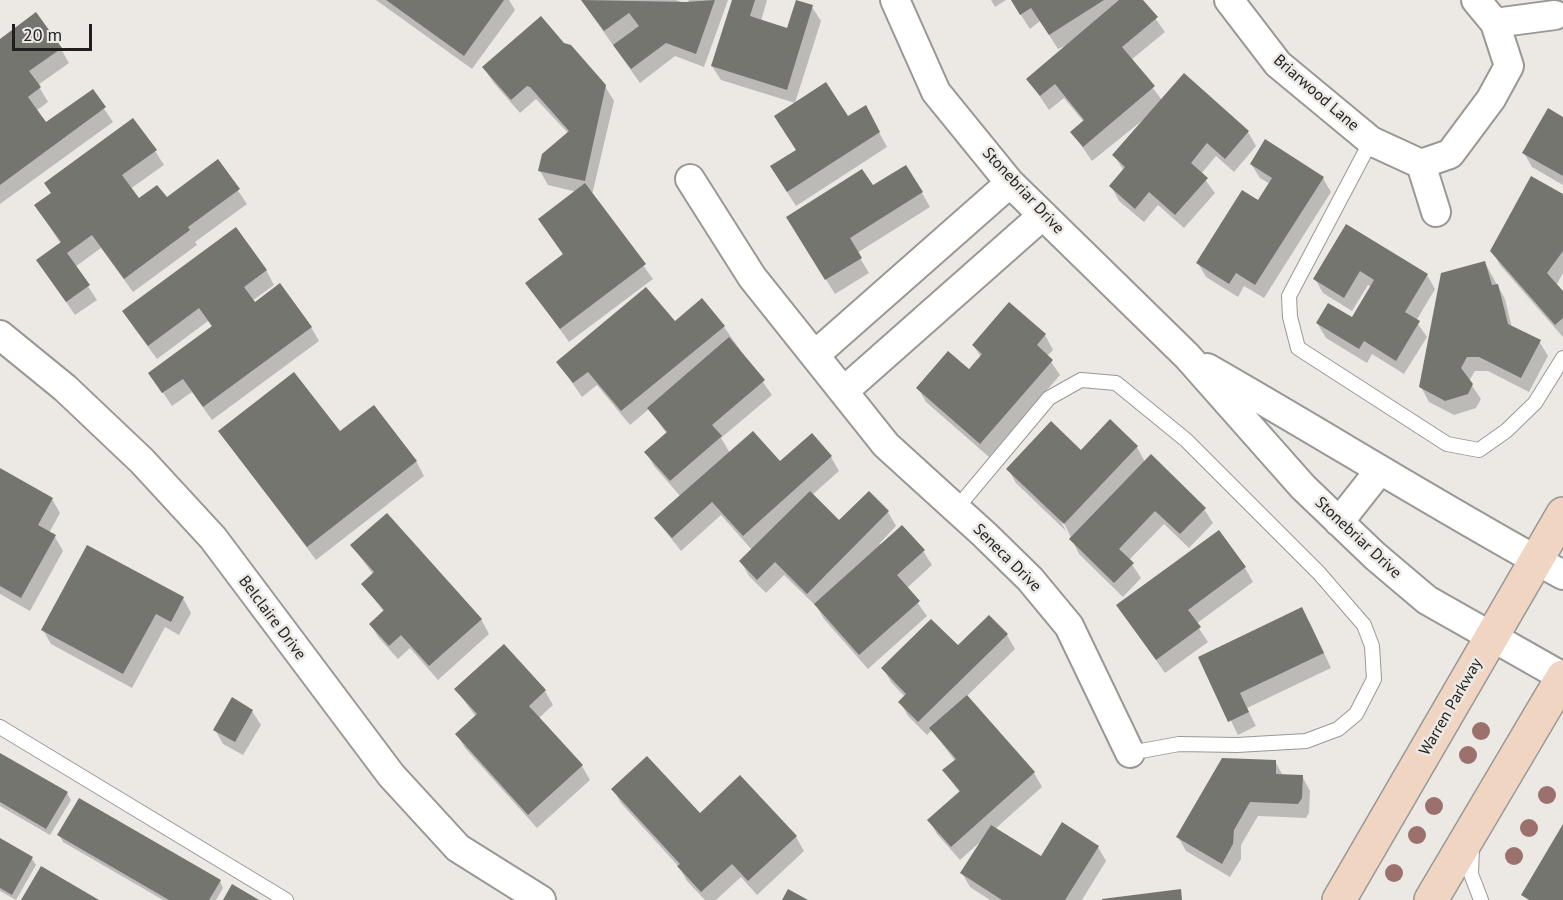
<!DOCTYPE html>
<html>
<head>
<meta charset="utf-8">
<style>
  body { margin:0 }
  #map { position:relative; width:1563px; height:900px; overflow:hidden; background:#ece9e5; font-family:"PT Sans",sans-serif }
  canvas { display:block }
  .scale { position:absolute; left:12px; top:24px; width:80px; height:27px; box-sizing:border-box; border:3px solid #201f1e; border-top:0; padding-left:8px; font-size:18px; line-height:21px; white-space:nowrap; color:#201f1e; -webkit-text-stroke:4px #ece9e5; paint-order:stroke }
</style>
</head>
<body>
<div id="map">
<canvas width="1563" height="900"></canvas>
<div class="scale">20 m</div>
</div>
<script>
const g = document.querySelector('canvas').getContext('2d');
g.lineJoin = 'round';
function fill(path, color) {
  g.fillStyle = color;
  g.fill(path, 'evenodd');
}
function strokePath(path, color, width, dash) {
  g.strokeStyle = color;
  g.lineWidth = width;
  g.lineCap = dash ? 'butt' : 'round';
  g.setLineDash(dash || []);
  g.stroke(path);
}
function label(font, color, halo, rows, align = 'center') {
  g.font = font + ' "PT Sans",sans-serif';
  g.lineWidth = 5;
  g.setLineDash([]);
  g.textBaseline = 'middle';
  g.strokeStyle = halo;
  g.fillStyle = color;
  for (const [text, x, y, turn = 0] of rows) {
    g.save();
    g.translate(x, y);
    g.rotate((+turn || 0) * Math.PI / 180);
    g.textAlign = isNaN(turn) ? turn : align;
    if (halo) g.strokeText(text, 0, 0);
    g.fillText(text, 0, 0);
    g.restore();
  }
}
fill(new Path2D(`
  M376 0H509L515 10 472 69Z
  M581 0H676L687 4 689 0H728L704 67 675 56 640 83Z
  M733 0H767L761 21 788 30 812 7 821 21 795 103 721 80 712 66Z
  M991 0H1006L995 7Z
  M1011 0H1142L1165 32 1131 60 1162 100 1184 75 1248 132 1256 146 1234 172 1216 156 1201 174 1215 193 1184 228 1158 205 1144 222 1119 201 1111 186 1124 171 1114 155 1149 115 1092 161 1072 132 1084 122 1064 98 1049 110 1028 79 1069 44 1058 49 1040 21 1030 29Z
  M0 41 61 49 69 63 38 85 48 102 36 111 46 124 92 91 113 122 0 204Z
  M563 44 605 86 614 101 592 195 653 279 569 342 527 283 564 256 540 220 577 192 548 185 540 171 568 133 536 99 520 113 493 82 484 68Z
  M848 118 873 121 887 147 796 206 780 181 797 151Z
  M1563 118V185L1532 167 1524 153Z
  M155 151 164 165 130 189 138 201 166 199 218 161 247 204 195 242 197 245 133 292 101 248 75 267 97 300 75 315 38 261 61 244 36 206Z
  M1251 164 1323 178 1331 192 1264 298 1244 286 1238 297 1206 277 1198 263 1258 202 1270 184 1260 178Z
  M872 187 922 193 930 207 857 253 869 273 835 294 796 232Z
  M1563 196V273L1556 286 1563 294V337L1500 265 1492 250Z
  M1347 226 1427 275 1435 289 1416 321 1427 337 1404 374 1372 354 1367 363 1326 338 1317 323 1352 319 1372 287 1368 285 1352 311 1323 293 1315 279Z
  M1485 263 1505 299 1512 328 1539 341 1548 356 1529 392 1488 371H1475L1469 381 1481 399 1476 408 1454 415 1429 402 1421 387Z
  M266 270 274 285 252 301 311 327 319 341 212 420 192 392 172 406 150 373 212 327 208 321 157 359 132 325Z
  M1009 304 1045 335 1053 350 1047 356 1060 375 989 457 926 402 918 388 969 371 981 357 973 345Z
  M674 323 724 327 772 395 721 438 730 453 780 463 812 435 831 457 839 471 812 495 839 522 869 493 888 512 896 526 879 544 923 551 932 565 907 588 927 616 868 669 824 619 817 607 784 575 766 593 749 576 741 562 752 550 721 515 681 551 656 519 681 497 654 466 646 452 667 434 649 409 630 425 597 385 582 397 558 362Z
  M220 432 340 434 416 461 424 476 316 560Z
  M1137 447 1145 462 1204 509 1213 523 1189 548 1164 524 1129 560 1141 578 1123 597 1079 554 1061 517 1059 518 1066 531 1016 483 1008 469 1081 452Z
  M0 470 52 499 60 513 49 533 55 537 63 551 30 611 0 594Z
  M352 546 481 619 489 634 438 680 410 648 398 659 379 638 370 624 384 612 363 584 373 574Z
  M1245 568 1253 582 1196 624 1208 642 1165 673 1118 606Z
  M183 598 191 613 179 635 165 627 132 688 51 644 43 630Z
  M1310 623 1331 668 1247 708 1256 726 1238 735 1200 658Z
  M1007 635 1015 649 967 696 1034 773 1042 787 995 829 1041 858 1098 847 1106 861 1082 900H990L970 887 962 873 981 841 960 860 937 834 929 820 960 793 944 771 955 761 932 730 927 735 908 716 900 702 905 697 891 682 883 668Z
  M504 646 545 691 553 705 539 718 582 766 590 780 537 828 465 748 457 734 476 717 456 689Z
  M252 711 261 725 243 755 223 744 215 730Z
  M0 755 67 793 71 800 50 835 0 806Z
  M1275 761 1283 776H1302L1310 791 1309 813 1306 818 1258 816 1241 845V859L1230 877 1186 851 1178 837Z
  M740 777 796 837 804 851 757 895 741 877 716 900H705L687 881 679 867 621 803 613 789 700 815Z
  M59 835 220 881 223 888 216 900H163L63 842Z
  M0 840 32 859 36 865 16 900 0 891Z`), '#0003');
fill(new Path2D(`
  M386 0H504L464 56Z
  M581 0 686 2 715 0 696 54 666 43 631 69 613 45 639 26 629 13 604 31Z
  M732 0H755L750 16 787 28 796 0 813 5 787 90 711 66Z
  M1011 0H1104L1049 35 1031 8 1020 15Z
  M1119 0H1143L1158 17 1122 47 1155 86 1083 147 1070 132 1084 120 1055 84 1040 96 1026 79Z
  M36 12 62 48 29 71 41 87 28 97 46 122 93 89 106 107 0 185V39Z
  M541 16 564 43 571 45 606 85 585 181 538 171 542 154 569 131 530 87 527 86 511 100 482 67Z
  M1184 73 1249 131 1225 159 1207 143 1191 163 1208 178 1175 215 1149 192 1135 209 1109 186 1125 167 1112 155Z
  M826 82 848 116 866 105 880 132 787 192 770 166 796 150 774 116Z
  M1548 108 1563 117V176L1522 153Z
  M133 118 157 150 122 175 139 198 157 185 167 197 218 159 240 189 188 227 190 230 124 279 92 235 67 253 90 285 66 302 36 260 61 242 34 205 51 193 44 183Z
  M1265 139 1324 177 1255 285 1236 273 1229 284 1196 263 1242 190 1258 200 1272 178 1250 164Z
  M906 165 923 192 850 238 862 258 825 280 786 217 862 169 873 185Z
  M1531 176 1563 194V251L1547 273 1563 291V318L1555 325 1490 251Z
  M585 183 646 264 560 329 525 283 563 254 538 219Z
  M1346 224 1428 274 1405 312 1420 321 1396 361 1364 341 1359 349 1316 323 1328 303 1352 317 1374 280 1360 271 1344 298 1313 279Z
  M236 227 267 270 244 287 255 302 280 283 312 327 203 407 183 379 162 393 148 373 212 326 199 308 148 346 122 311Z
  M1485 261 1492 285 1498 284 1508 324 1541 340 1521 378 1479 357H1467L1461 368 1473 384 1468 394 1445 401 1419 387 1441 273Z
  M646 287 675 321 702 298 725 326 621 411 588 372 573 383 556 362Z
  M1009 302 1046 334 1037 345 1053 360 980 444 916 388 948 351 969 369 982 354 972 345Z
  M729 337 765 380 712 425 722 436 670 481 644 452 667 432 647 408Z
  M294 372 340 431 374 405 417 461 307 547 218 431Z
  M1110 419 1138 446 1064 524 1006 469 1051 421 1081 450Z
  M753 431 780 461 812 433 832 456 743 536 712 502 672 538 654 518Z
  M1151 454 1206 508 1180 534 1155 511 1119 549 1134 563 1114 583 1069 539Z
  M0 468 53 498 38 525 56 535 21 598 0 586Z
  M810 491 839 520 869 491 889 511 807 594 775 562 757 580 739 561Z
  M387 513 482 619 429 666 401 635 389 646 369 624 384 610 361 584 374 572 350 545Z
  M902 525 925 550 897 575 920 601 859 655 814 604Z
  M1219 530 1246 567 1188 610 1201 627 1156 660 1116 605Z
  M87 545 184 597 171 622 156 614 123 674 41 630Z
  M1302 607 1324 653 1240 693 1249 712 1228 722 1198 657Z
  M989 615 1008 634 918 722 898 702 906 694 881 668 931 619 958 645Z
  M504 644 546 690 529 706 583 765 528 815 455 734 477 714 454 689Z
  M967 695 1035 772 951 847 927 820 960 791 942 770 956 759 929 728Z
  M232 697 253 710 235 742 213 730Z
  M0 753 68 792 46 829 0 802Z
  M647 756 700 813 740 775 797 836 748 881 732 864 701 892 677 866 680 864 611 789Z
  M1222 758 1276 760V774L1303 775 1302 798 1298 804 1250 802 1234 830 1233 844 1222 864 1176 837Z
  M79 798 221 880 209 900H169L57 835Z
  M1062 822 1099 846 1065 900H1002L960 873 991 825 1041 856Z
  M1563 824V900H1529L1521 895Z
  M0 838 33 857 12 895 0 888Z
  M41 866 99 900H21Z
  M232 884 259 900H223Z
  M788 889 808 900H782Z
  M1181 889 1182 900H1102V899Z`), '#757570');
const service = new Path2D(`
  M1371 141 1289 296 1290 317 1298 348 1447 444 1479 450 1506 431 1535 403 1563 358
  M956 509 1049 398 1081 380 1116 383 1186 440 1319 573 1364 625 1372 646 1374 679 1356 714 1338 729 1306 741 1237 745 1179 744 1130 753
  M0 727 286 900
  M1472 847 1471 874 1481 900`);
const minor = new Path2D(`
  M895 0 936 92 1010 183 1187 356 1303 487 1375 556 1427 600 1563 677
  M1229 0 1278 64 1371 141 1421 164 1450 154 1491 99 1509 66 1495 23 1476 0
  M1495 23 1555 15
  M1421 164 1436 212
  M690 179 752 277 886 445 985 535 1030 579 1069 626 1130 753
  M0 335 65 388 142 461 213 538 391 775 458 848 541 900
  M816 354 1010 183
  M1207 368C1326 436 1442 509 1563 575
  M844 391 1043 215
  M1339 522 1380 470`);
const secondary = new Path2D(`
  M1339 900 1563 514
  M1431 900 1563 677`);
strokePath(service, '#9a9894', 16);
strokePath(minor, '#9a9894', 32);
strokePath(secondary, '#9a9894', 36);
strokePath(service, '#fff', 14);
strokePath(minor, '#fff', 28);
strokePath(secondary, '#f0d5c3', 33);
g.fillStyle = '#9c716d';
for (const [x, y] of [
  [1481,731],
  [1468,755],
  [1547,795],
  [1434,806],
  [1529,828],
  [1417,835],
  [1514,856],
  [1394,873]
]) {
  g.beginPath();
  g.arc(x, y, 9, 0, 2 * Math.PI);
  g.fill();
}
label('16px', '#201f1e', '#ece9e5', [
  ["Briarwood Lane",1316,93,41],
  ["Stonebriar Drive",1023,191,47],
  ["Stonebriar Drive",1358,538,43],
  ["Seneca Drive",1007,558,45],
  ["Belclaire Drive",272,618,53],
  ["Warren Parkway",1451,707,-60]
]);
</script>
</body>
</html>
